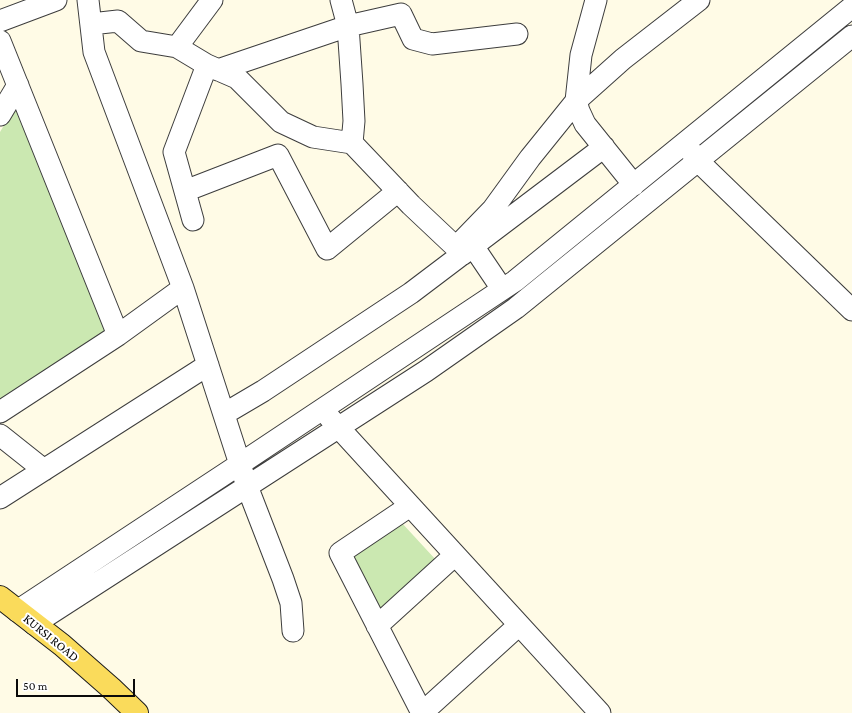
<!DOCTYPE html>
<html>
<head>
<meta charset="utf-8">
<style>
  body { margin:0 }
  #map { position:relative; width:852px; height:713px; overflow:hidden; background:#fffbe6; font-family:"Crimson Pro",serif }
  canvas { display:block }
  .scale { position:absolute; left:16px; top:679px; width:119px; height:18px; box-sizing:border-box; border:2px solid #0a0a0a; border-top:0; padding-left:5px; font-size:12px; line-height:14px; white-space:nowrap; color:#0a0a0a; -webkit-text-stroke:3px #fff; paint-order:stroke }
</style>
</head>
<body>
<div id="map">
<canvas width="852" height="713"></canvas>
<div class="scale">50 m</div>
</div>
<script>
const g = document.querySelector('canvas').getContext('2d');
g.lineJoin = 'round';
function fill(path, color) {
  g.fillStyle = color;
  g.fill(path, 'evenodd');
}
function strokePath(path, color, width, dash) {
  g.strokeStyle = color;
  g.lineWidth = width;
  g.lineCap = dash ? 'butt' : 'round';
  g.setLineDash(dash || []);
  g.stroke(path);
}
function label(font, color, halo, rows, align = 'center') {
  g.font = font + ' "Crimson Pro",serif';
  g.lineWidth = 4;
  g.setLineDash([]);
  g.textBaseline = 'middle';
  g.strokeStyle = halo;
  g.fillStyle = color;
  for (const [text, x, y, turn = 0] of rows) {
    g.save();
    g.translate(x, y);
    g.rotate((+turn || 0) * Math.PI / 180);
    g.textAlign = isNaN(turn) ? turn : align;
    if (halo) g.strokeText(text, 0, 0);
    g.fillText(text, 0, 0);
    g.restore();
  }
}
fill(new Path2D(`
  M16 105 110 330 0 402V132Z
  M401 522 436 560 382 611 351 555Z`), '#cbe8b1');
const minor = new Path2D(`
  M88 0 94 52 183 288 247 486 283 579 291 603 293 631
  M341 0 348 26 352 84 354 121 352 143
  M0 21 56 0
  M91 24 118 21 141 41 177 47 207 65 237 78 281 122 313 137 352 143 411 205 463 254
  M0 41 118 335
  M177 47 212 0
  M218 70 348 26 401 14 413 39 432 44 517 34
  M0 115 18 85
  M690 150 698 161 852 310
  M634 185 585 124 579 111 576 101 623 59 699 0
  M185 191 278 155 327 249 398 191
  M193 220 174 152 207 65
  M463 240 493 209 530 158 576 101 581 55 596 0
  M473 246 502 289
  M0 412 118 335 183 288
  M224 414 263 391 411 293 604 147
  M329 417 600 713
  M0 435 44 470
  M0 498 208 365
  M410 506 340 553 422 713
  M17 611 240 464 515 281 852 7
  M34 624 426 371 516 308 852 36
  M377 626 455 555
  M422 713 519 625`);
const major = new Path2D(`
  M0 597 62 645 111 688 137 713`);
strokePath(minor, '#3d3d3d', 23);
strokePath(major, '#1b1b1b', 24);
strokePath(minor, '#fff', 21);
strokePath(major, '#fadb5b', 22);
label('13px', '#0a0a0a', '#fff', [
  ["KURSI ROAD",51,638,39]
]);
</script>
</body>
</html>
